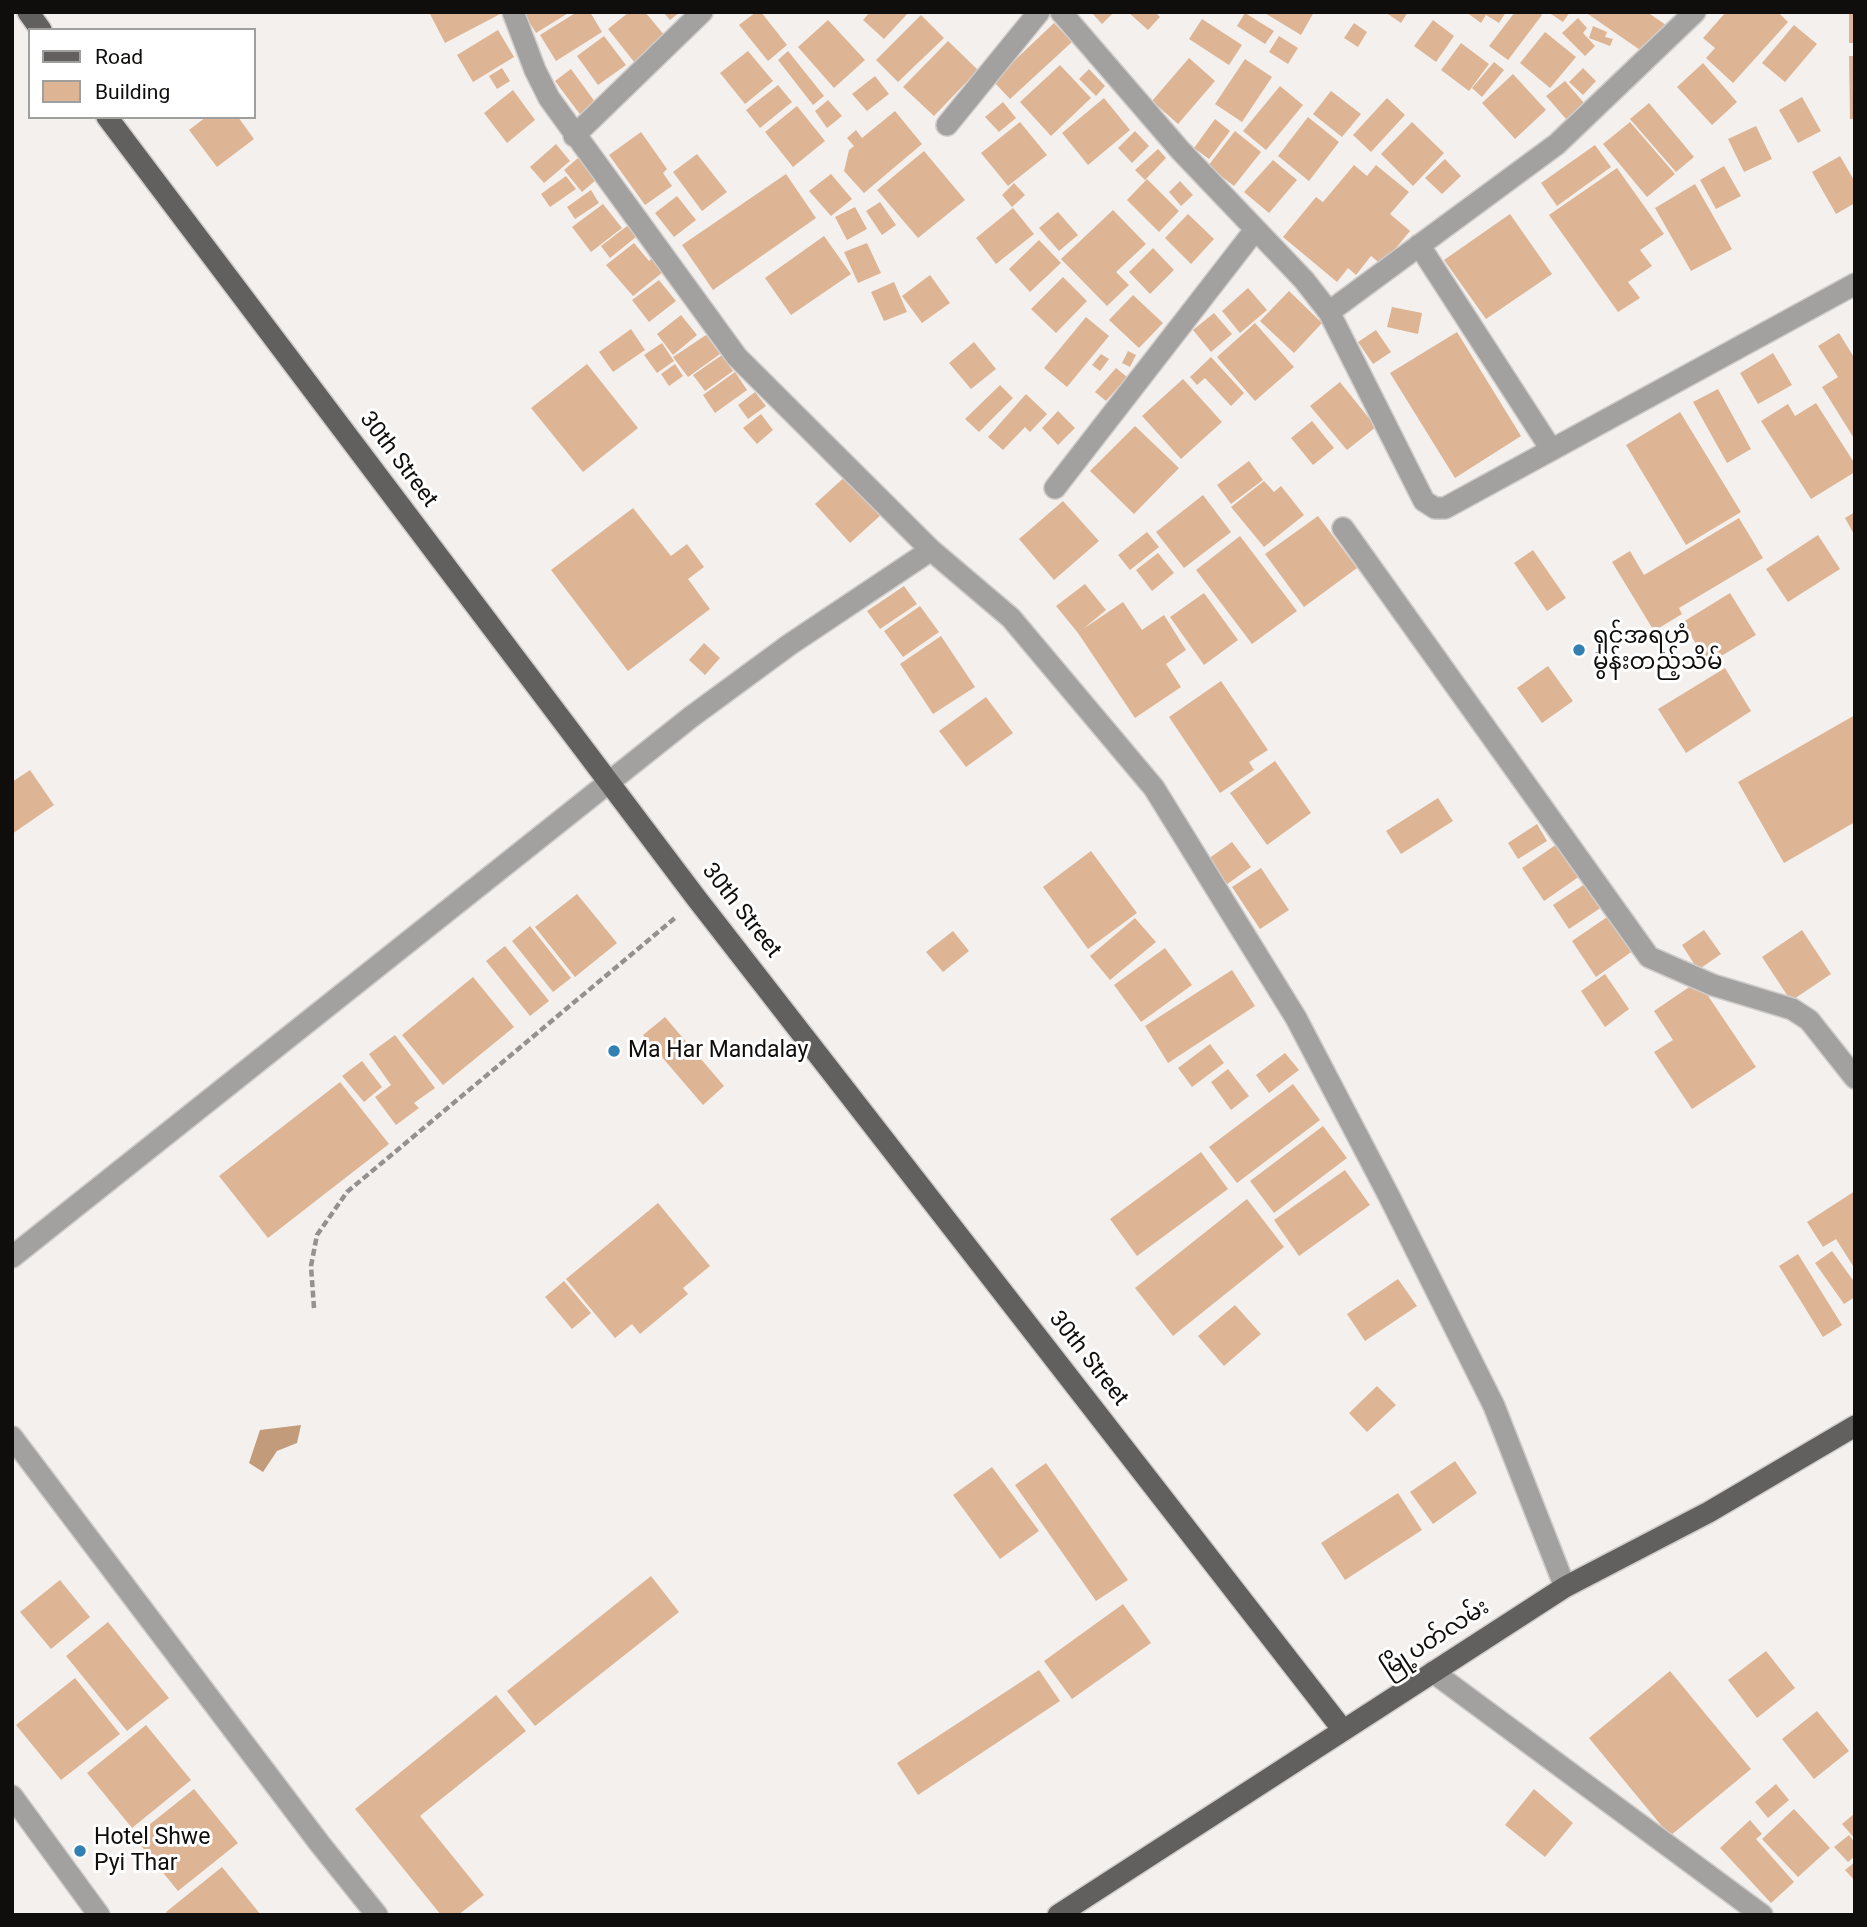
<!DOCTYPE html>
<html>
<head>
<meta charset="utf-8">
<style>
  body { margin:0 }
  #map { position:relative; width:1867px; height:1927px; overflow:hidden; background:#f4f0ee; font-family:Roboto,sans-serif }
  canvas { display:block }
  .frame { position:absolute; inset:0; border:14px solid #0f0e0d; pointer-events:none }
  .legend { position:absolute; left:28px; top:28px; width:228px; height:91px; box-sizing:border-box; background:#fff; border:2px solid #9f9f9e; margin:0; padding:9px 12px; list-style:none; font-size:21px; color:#0f0e0d }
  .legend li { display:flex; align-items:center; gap:14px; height:35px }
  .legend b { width:35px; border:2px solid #9f9f9e }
</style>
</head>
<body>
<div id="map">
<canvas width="1867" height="1927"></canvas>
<div class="frame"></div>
<ul class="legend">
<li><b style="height:9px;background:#62605e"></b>Road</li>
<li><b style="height:19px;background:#ddb594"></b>Building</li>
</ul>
</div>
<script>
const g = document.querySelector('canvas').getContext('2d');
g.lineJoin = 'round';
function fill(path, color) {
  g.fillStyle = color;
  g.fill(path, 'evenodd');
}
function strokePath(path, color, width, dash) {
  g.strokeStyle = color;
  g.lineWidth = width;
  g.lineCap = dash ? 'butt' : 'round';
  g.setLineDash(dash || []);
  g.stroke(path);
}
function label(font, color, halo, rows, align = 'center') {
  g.font = font + ' Roboto,"Noto Sans Myanmar",sans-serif';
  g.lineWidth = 6;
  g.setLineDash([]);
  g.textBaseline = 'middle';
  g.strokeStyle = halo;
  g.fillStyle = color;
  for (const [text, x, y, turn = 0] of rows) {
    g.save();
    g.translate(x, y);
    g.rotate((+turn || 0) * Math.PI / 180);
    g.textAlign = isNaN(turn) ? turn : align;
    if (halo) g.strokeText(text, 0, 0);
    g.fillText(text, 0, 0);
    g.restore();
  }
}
fill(new Path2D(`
  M301 1425 297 1443 277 1451 263 1472 249 1463 260 1430Z`), '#c29b7b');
fill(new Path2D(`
  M433 12H504L445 43 430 14Z
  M523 12H570L536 33Z
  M577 12H590L602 32 556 61 540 35Z
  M629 12H645L666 37 635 63 608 29Z
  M663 12H680L670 20Z
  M756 12H761L787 45 768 61 739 25Z
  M870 12H909L884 39 863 20Z
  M1091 12H1114L1102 24Z
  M1128 12H1155L1160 17 1148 30Z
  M1263 12H1314L1301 35Z
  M1385 12H1408L1401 23Z
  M1466 12H1506L1499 23 1486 15 1481 23Z
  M1515 12H1539L1542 15 1508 60 1489 46Z
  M1548 12H1570L1563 22Z
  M1585 12H1647L1666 25 1646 54Z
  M1726 12H1778L1788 22 1733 83 1706 58 1715 48 1703 38Z
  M1849 12H1855V43H1849Z
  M1245 13 1274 31 1265 44 1237 26Z
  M921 15 944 38 898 82 876 60Z
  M1578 18 1587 28 1583 33 1595 46 1585 56 1562 33Z
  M1202 19 1242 45 1229 65 1189 39Z
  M828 20 865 60 834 88 798 47Z
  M1433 20 1454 36 1436 62 1414 46Z
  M1054 23 1072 42 1010 99 993 81Z
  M1354 23 1367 32 1358 47 1344 38Z
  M1794 25 1817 44 1785 82 1762 63Z
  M1593 26 1607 32 1605 37 1613 39 1610 46 1589 38Z
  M498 30 514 57 473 82 457 55Z
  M1545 32 1576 57 1550 88 1520 63Z
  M604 36 626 65 598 85 577 56Z
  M1279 36 1298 48 1288 64 1269 52Z
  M948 41 978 70 934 116 903 87Z
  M1461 43 1489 64 1469 91 1441 70Z
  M748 51 773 81 745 104 720 73Z
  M788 51 824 96 813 105 778 60Z
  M1849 56H1855V119H1850Z
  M1189 58 1215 81 1178 124 1152 101Z
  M1245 59 1272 77 1242 122 1215 104Z
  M1494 62 1504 70 1482 97 1472 88Z
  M1703 63 1737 102 1712 125 1677 87Z
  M1060 65 1091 98 1051 136 1020 102Z
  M502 68 510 81 497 89 489 76Z
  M1583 68 1596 81 1583 95 1569 82Z
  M571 69 598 106 582 117 555 81Z
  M1089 69 1105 86 1096 96 1079 79Z
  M1513 74 1546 110 1515 139 1482 103Z
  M875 76 889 94 867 111 852 94Z
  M1565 81 1591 111 1573 127 1546 96Z
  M778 85 792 102 760 128 746 110Z
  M1280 86 1303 105 1266 150 1243 131Z
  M513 90 535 120 507 143 484 113Z
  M1331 91 1361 114 1342 137 1313 114Z
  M1802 97 1821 131 1798 143 1779 110Z
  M1104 98 1130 130 1088 165 1062 133Z
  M1387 98 1405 115 1371 152 1353 135Z
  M828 100 842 116 827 128 815 111Z
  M1003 102 1016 118 999 132 985 117Z
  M1649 103 1694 157 1676 172 1630 119Z
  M797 106 825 141 793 167 765 132Z
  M895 111 922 144 864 193 844 171 849 150 854 146 847 138 856 130 862 138Z
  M206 117H238L254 139 217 167 189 130Z
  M1308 117 1339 142 1309 181 1278 156Z
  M1215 119 1230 131 1209 159 1194 148Z
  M1020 122 1047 155 1008 186 981 153Z
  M1412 122 1444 153 1413 186 1381 154Z
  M1630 122 1675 174 1647 197 1603 144Z
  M1756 126 1772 159 1744 172 1728 139Z
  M1135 131 1149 146 1132 163 1118 148Z
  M1235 131 1261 152 1234 186 1208 166Z
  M641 132 667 169 663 173 672 186 645 205 609 155Z
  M556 144 570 161 544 183 530 167Z
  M1595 145 1611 167 1557 206 1541 183Z
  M1158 149 1166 158 1145 180 1135 170Z
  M924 151 965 200 918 238 877 190Z
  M697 154 727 192 702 211 673 172Z
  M1840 156 1855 182V203L1836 214 1812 172Z
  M578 158 596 180 582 192 564 170Z
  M1445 159 1461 176 1442 194 1425 178Z
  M1273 160 1297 180 1269 213 1244 192Z
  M1354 165 1367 176 1376 165 1409 192 1390 214 1410 231 1382 265 1371 256 1356 275 1348 268 1337 282 1283 237 1316 197 1323 202Z
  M1724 166 1741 196 1716 209 1700 180Z
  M1617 168 1664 234 1640 250 1652 266 1628 282 1640 298 1618 312 1549 215Z
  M786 174 816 218 713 290 682 245Z
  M831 174 852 199 831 216 809 191Z
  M566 176 576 189 550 207 541 194Z
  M1147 179 1179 211 1159 232 1127 200Z
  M1180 181 1193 195 1181 206 1169 192Z
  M1014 183 1025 195 1012 207 1002 195Z
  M1695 184 1732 249 1691 271 1655 208Z
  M591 190 599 203 575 219 567 207Z
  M677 196 696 220 674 237 655 213Z
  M880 202 896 225 882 235 866 211Z
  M603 204 622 228 591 252 572 227Z
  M855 207 867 229 847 240 835 217Z
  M1013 208 1034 234 996 264 976 238Z
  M1113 210 1146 244 1116 272 1129 285 1107 306 1061 259Z
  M1058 212 1078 235 1059 251 1039 228Z
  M1188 214 1214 239 1191 264 1165 238Z
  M1510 214 1552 274 1486 319 1444 260Z
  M627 226 636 237 610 258 601 246Z
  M824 236 851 274 791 315 765 278Z
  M1039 240 1061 263 1030 292 1009 269Z
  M634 243 649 261 652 258 663 272 633 296 606 265Z
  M867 243 881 273 858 283 844 252Z
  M1153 248 1174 270 1150 294 1129 272Z
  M930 275 950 303 922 323 902 296Z
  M1063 277 1087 301 1056 333 1031 309Z
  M659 280 676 301 649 322 632 300Z
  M894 282 907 312 884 321 871 292Z
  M1248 288 1267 310 1240 333 1222 311Z
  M1289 291 1322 323 1294 353 1260 321Z
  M1133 295 1163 323 1139 348 1109 320Z
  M1392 307 1422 313 1418 334 1387 327Z
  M1214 313 1232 334 1211 352 1193 330Z
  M681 315 697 335 673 355 657 334Z
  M1086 317 1109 336 1067 387 1044 368Z
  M1255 323 1294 367 1255 401 1217 357Z
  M631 329 645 350 613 372 599 352Z
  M1376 330 1391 352 1373 364 1358 342Z
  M1457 332 1521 436 1455 478 1390 373Z
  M1839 333 1855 359V440L1822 387 1838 377 1818 346Z
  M706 335 720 354 688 377 673 357Z
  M974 342 996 369 971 389 949 363Z
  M662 343 674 361 657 373 644 355Z
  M1128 351 1136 355 1130 367 1122 363Z
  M1773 353 1792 385 1758 404 1740 373Z
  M1101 354 1109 359 1100 371 1092 365Z
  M722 355 733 371 705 391 693 375Z
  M1211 357 1244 393 1231 406 1205 378 1197 385 1190 377Z
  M587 364 638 428 583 472 531 408Z
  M675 364 683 376 669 386 661 374Z
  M1116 368 1127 377 1106 401 1095 392Z
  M735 372 747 390 715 413 703 395Z
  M1183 379 1222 422 1181 459 1142 416Z
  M1340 382 1376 427 1347 450 1310 406Z
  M1000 385 1013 398 979 432 965 419Z
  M1718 389 1751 449 1727 463 1693 402Z
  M755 392 766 406 748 419 738 405Z
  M1026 394 1047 414 1030 432 1025 427 1003 450 988 437Z
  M1816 403 1855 464V472L1811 499 1761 421 1788 404 1795 416Z
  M1058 411 1075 428 1058 445 1042 428Z
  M1680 412 1741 512 1686 545 1626 445Z
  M761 414 773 430 757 444 743 428Z
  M1312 421 1334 448 1313 465 1291 438Z
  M1135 426 1179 468 1134 514 1090 471Z
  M1249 461 1263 480 1231 504 1217 485Z
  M848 474 883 513 850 543 815 504Z
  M1264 481 1274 492 1281 486 1304 515 1264 547 1231 507Z
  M1203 495 1231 532 1184 568 1156 532Z
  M1063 501 1099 541 1054 580 1019 539Z
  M633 508 671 556 687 544 704 567 688 579 710 609 628 671 551 570Z
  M1855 512V536L1845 518Z
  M1318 516 1357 568 1304 607 1265 554Z
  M1739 518 1763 558 1679 608 1682 614 1654 631 1612 562 1630 551 1644 575Z
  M1147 532 1159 547 1130 570 1118 555Z
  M1818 535 1840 569 1788 602 1766 569Z
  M1240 536 1297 611 1252 644 1196 570Z
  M1533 550 1566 598 1547 611 1514 563Z
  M1158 553 1174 573 1152 591 1136 570Z
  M1085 584 1106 610 1083 629 1123 602 1142 630 1164 615 1186 650 1166 664 1181 687 1135 718 1078 633 1056 606Z
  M904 586 917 604 880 629 867 611Z
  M1204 593 1238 640 1204 665 1170 617Z
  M1730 593 1756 635 1708 664 1683 622Z
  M920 606 939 632 903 657 884 631Z
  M941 636 975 687 933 714 900 664Z
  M704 643 720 658 705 675 689 660Z
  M1548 666 1573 701 1542 723 1517 688Z
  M1725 668 1751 711 1686 753 1658 709Z
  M1221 681 1268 750 1249 762 1254 770 1220 793 1169 717Z
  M986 697 1013 733 966 767 939 731Z
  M1855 715V822L1784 863 1738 782Z
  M1275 761 1311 813 1267 845 1230 793Z
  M30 770 54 805 12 834V782Z
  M1438 798 1453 821 1401 854 1386 831Z
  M1537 824 1547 841 1518 859 1508 843Z
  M1232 842 1251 867 1226 885 1208 859Z
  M1557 844 1580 876 1544 901 1522 868Z
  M1091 851 1137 913 1088 949 1043 887Z
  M1261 868 1289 910 1260 929 1232 887Z
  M1588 882 1605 905 1569 929 1553 905Z
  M577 894 617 943 575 977 535 927Z
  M1613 913 1637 948 1596 977 1572 941Z
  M1135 918 1156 942 1110 980 1090 956Z
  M530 926 571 978 553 992 512 941Z
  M1704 930 1721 954 1698 970 1682 945Z
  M1802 930 1831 974 1791 1001 1762 957Z
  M953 931 969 951 943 972 926 952Z
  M505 946 549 1001 530 1016 486 961Z
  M1165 948 1192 985 1141 1022 1114 985Z
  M1232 970 1255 1006 1168 1063 1145 1026Z
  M1605 974 1629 1009 1605 1027 1581 991Z
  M473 977 514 1027 443 1085 402 1035Z
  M1698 981 1756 1067 1692 1109 1654 1052 1673 1040 1654 1011Z
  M665 1017 724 1086 703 1105 643 1035Z
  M395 1035 435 1088 414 1103 419 1108 396 1125 375 1097 391 1085 369 1054Z
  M1210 1044 1224 1063 1192 1087 1178 1068Z
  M1285 1053 1299 1070 1269 1093 1256 1075Z
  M362 1061 382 1087 364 1102 342 1076Z
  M1228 1069 1249 1096 1231 1110 1211 1082Z
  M340 1082 389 1144 268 1238 219 1176Z
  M1293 1084 1320 1120 1237 1183 1209 1147Z
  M1323 1126 1347 1158 1274 1213 1250 1181Z
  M1201 1152 1228 1189 1137 1256 1110 1219Z
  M1345 1170 1370 1205 1299 1256 1274 1220Z
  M1855 1191V1269L1836 1239 1823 1247 1807 1222Z
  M1247 1199 1284 1247 1173 1336 1135 1288Z
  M658 1203 710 1266 683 1288 688 1294 640 1334 632 1324 615 1338 566 1279Z
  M1832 1251 1855 1283V1297L1844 1304 1815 1263Z
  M1798 1254 1842 1325 1823 1337 1779 1266Z
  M1398 1279 1417 1306 1365 1341 1347 1314Z
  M564 1281 591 1313 572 1329 545 1297Z
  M1235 1305 1261 1334 1224 1366 1198 1336Z
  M1377 1386 1396 1405 1367 1432 1349 1413Z
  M1455 1461 1477 1493 1433 1524 1410 1492Z
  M1046 1463 1128 1580 1096 1601 1015 1485Z
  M992 1467 1039 1531 1000 1559 953 1495Z
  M1398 1493 1422 1530 1345 1580 1321 1543Z
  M651 1576 679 1612 535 1726 507 1691Z
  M60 1580 90 1617 51 1649 20 1612Z
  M1123 1604 1151 1643 1072 1699 1044 1661Z
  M108 1622 169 1698 127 1731 66 1656Z
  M1766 1651 1795 1688 1757 1718 1728 1680Z
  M1039 1670 1060 1701 918 1795 897 1763Z
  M1670 1671 1751 1769 1670 1836 1589 1738Z
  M75 1678 120 1734 61 1780 16 1725Z
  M496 1695 526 1731 420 1816 484 1895 458 1915H441L355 1809Z
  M1817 1711 1849 1751 1814 1779 1782 1739Z
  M146 1725 191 1780 132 1828 87 1773Z
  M1776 1784 1789 1800 1768 1818 1755 1802Z
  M194 1789 238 1843 178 1891 134 1837Z
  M1534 1789 1573 1823 1545 1857 1505 1825Z
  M1794 1809 1830 1848 1798 1877 1762 1839Z
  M1855 1813V1839L1842 1824Z
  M1750 1820 1762 1834 1756 1839 1794 1882 1771 1903 1720 1848Z
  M1849 1835 1855 1843V1856L1848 1862 1834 1847Z
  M1855 1862V1881L1845 1870Z
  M222 1867 261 1915H168L166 1912Z`), '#ddb594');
const minor = new Path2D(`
  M513 12 535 70 549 98 737 357 931 550 1011 618 1154 788 1296 1018 1389 1196 1494 1406 1565 1587
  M1061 12 1180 150 1304 280 1329 312 1424 501 1435 508H1445L1855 284
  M947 125 1039 12
  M574 136 702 12
  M1419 245 1551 449
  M1329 312 1557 144 1695 12
  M1055 488 1255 230
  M1343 528 1649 957 1713 985 1792 1009 1809 1020 1855 1078
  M12 1257 691 717 789 645 931 550
  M12 1437 320 1844 377 1915
  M1433 1672 1762 1915
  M12 1796 99 1915`);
const major = new Path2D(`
  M28 12 41 30
  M107 117 697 899 1343 1730
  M1058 1915 1565 1587 1709 1512 1855 1426`);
strokePath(minor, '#cfccca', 24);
strokePath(major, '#cfccca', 24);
strokePath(new Path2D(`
  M314 1308 311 1266 317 1235 347 1192 675 918`), '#949190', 4.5, [7, 3.5]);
strokePath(minor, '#a2a1a0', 21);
strokePath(major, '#62605e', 21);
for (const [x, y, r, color] of [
  [1579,650,7,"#3280b2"],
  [614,1051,7,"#3280b2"],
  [80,1851,7,"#3280b2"]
]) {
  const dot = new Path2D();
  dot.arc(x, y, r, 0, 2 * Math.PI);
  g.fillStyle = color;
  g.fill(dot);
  strokePath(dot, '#fff', 2.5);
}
label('23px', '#0f0e0d', '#fff', [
  ["30th Street",398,460,53],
  ["30th Street",741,911,52],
  ["30th Street",1088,1359,52],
  ["မြို့ပတ်လမ်း",1436,1639,-33]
]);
label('23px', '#0f0e0d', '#fff', [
  ["ရှင်အရဟံ",1593,637],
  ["မွန်းတည့်သိမ်",1593,663],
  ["Ma Har Mandalay",628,1051],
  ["Hotel Shwe",94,1838],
  ["Pyi Thar",94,1864]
], 'left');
</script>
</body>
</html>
